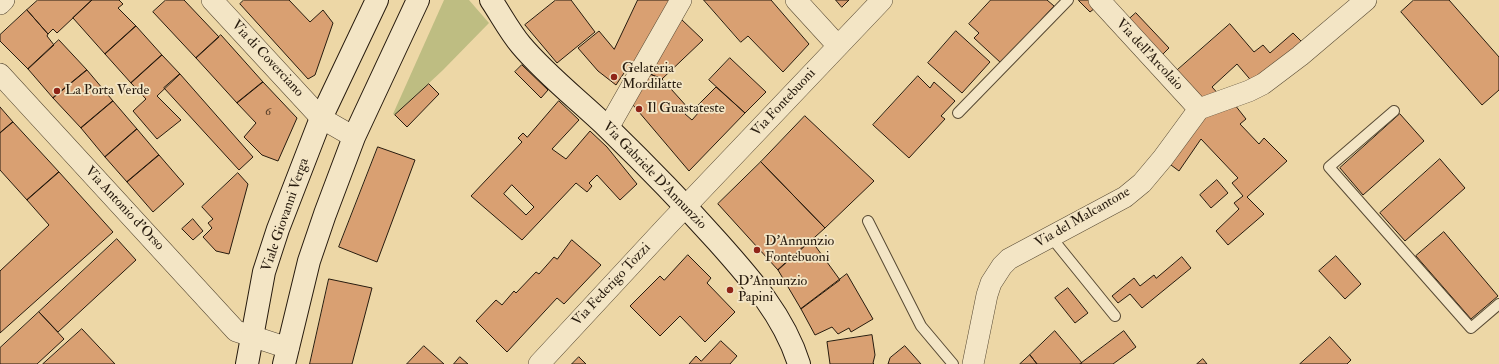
<!DOCTYPE html>
<html>
<head>
<meta charset="utf-8">
<style>
  body { margin:0 }
  canvas { display:block; background:#edd7a6 }
</style>
</head>
<body>
<canvas width="1499" height="364"></canvas>
<script>
const g = document.querySelector('canvas').getContext('2d');
g.lineJoin = 'round';
function fill(path, color) {
  g.fillStyle = color;
  g.fill(path, 'evenodd');
}
function strokePath(path, color, width, dash) {
  g.strokeStyle = color;
  g.lineWidth = width;
  g.lineCap = dash ? 'butt' : 'round';
  g.setLineDash(dash || []);
  g.stroke(path);
}
function label(font, color, halo, rows, align = 'center') {
  g.font = font + ' "IM FELL Double Pica",serif';
  g.lineWidth = 3.5;
  g.setLineDash([]);
  g.textBaseline = 'middle';
  g.strokeStyle = halo;
  g.fillStyle = color;
  for (const [text, x, y, turn = 0] of rows) {
    g.save();
    g.translate(x, y);
    g.rotate((+turn || 0) * Math.PI / 180);
    g.textAlign = isNaN(turn) ? turn : align;
    if (halo) g.strokeText(text, 0, 0);
    g.fillText(text, 0, 0);
    g.restore();
  }
}
fill(new Path2D(`
  M444 0H469L489 23 443 70 395 115 393 114Z`), '#bebd82');
const building = new Path2D(`
  M38 0H92L57 33 53 29 48 34 27 10Z
  M92 0H119L123 4 118 8 136 26 105 54 73 18Z
  M166 0H184L219 37 196 58 153 12Z
  M244 0H289L310 22 323 10 333 23 315 75 308 79 240 4Z
  M556 0H571L595 32 557 63 525 25Z
  M638 0H673L632 72 626 70 616 85 598 71 578 48 599 31 614 49Z
  M704 0H771L809 44 783 72 748 36 741 42Z
  M836 0H849L842 7Z
  M991 0H1047L1054 6 1001 63 974 38 979 33 969 24Z
  M1079 0H1089L1095 8 1090 12 1079 1Z
  M1414 0H1449L1499 57V90L1482 105 1401 12Z
  M27 10 48 34 47 36 54 45 28 69 0 41V35Z
  M1136 13 1169 48 1160 57 1127 21Z
  M681 19 703 40 662 79 650 74Z
  M1230 24 1254 52 1263 45 1270 53 1293 33 1304 44 1254 84 1237 64 1212 87 1222 98 1195 97 1173 74Z
  M136 26 162 55 131 83 105 54Z
  M956 31 990 62 962 93 928 63Z
  M221 35 263 82 237 103 196 58Z
  M59 40 87 70 53 98 28 69Z
  M162 55 180 74 157 96 181 120 157 139 133 111 146 99 131 83Z
  M730 58 766 92 745 113 709 80Z
  M522 65 548 90 541 98 515 72Z
  M87 70 113 101 81 128 53 98Z
  M180 74 253 157 239 170 164 88Z
  M650 74 662 79 689 109 685 114 692 120 699 112 695 108 716 87 745 113 689 171 633 105Z
  M918 76 930 88 934 82 955 101 941 116 945 119 909 158 873 125Z
  M263 82 297 118 278 161 262 155 244 137 256 123 237 103Z
  M429 84 439 94 407 127 395 115Z
  M1231 100 1246 119 1240 124 1259 144 1264 138 1287 161 1247 197 1264 214 1228 245 1216 231 1239 209 1234 203 1243 196 1232 183 1238 178 1201 139 1179 171 1167 162 1192 125Z
  M113 101 137 129 105 157 81 128Z
  M559 101 579 120 552 149 566 159 590 131 607 147 637 184 620 200 597 175 589 183 592 186 587 192 576 183 522 240 471 196 522 142 518 138 523 133 527 137ZM512 185 534 207 526 215 504 194Z
  M0 107 13 122 0 133Z
  M1400 114 1424 141 1363 195 1340 168Z
  M805 116 874 181 825 228 761 162Z
  M13 122 59 172 27 200 0 170V133Z
  M137 129 159 155 127 182 105 157Z
  M378 147 415 160 377 262 339 247Z
  M159 155 184 184 153 212 127 182Z
  M1440 159 1465 188 1405 241 1380 213Z
  M761 162 825 228 778 270 718 204Z
  M59 172 113 232 0 333V271L49 225 27 200Z
  M238 173 248 184 229 254 216 251 203 237 212 228 208 223 213 219 202 207Z
  M1217 180 1228 193 1211 208 1200 195Z
  M193 219 203 231 193 240 182 229Z
  M1444 232 1498 296 1471 319 1416 256Z
  M117 239 136 260 58 332 39 312Z
  M572 240 601 265 564 304 557 298 507 352 476 321 496 300 502 305 514 291 516 293 536 272 539 274 554 257 557 259Z
  M811 240 840 280 801 309 778 270Z
  M688 255 711 278 707 283 735 312 705 342 680 316 660 336 630 306 660 276 664 280Z
  M1336 256 1361 284 1345 299 1319 271Z
  M1182 257 1191 268 1142 308 1130 294 1118 303 1112 296 1134 278 1140 286 1154 275 1156 278Z
  M847 274 873 319 851 332 849 328 838 334 832 327 815 335 801 309Z
  M329 279 372 288 352 364H310Z
  M1068 288 1088 313 1075 323 1055 298Z
  M39 312 64 339 37 364H0V348Z
  M82 329 115 364H43Z
  M1055 331 1082 363 1080 364H1037L1030 355Z
  M1124 331 1136 347 1113 364H1080Z
  M872 335 875 355 873 363 874 364H830L827 342Z
  M1330 337 1351 360 1347 364H1300Z
  M721 341 737 356 730 364H689L696 356 701 361Z
  M424 346 444 364H407Z
  M905 346 921 364H888L890 358Z
  M1030 355 1037 364H1020Z
  M460 357 468 364H454Z
  M579 357 586 364H572Z
  M1203 359 1207 364H1197Z`);
fill(building, '#d9a072');
strokePath(building, '#271b0e', 1);
const lane = new Path2D(`
  M1394 111 1329 167 1471 328 1499 304
  M958 113 1068 0
  M868 221 921 326 953 364
  M1051 237 1115 316`);
const street = new Path2D(`
  M212 0 321 118 354 137
  M796 0 838 46
  M1099 0 1199 109
  M0 4 4 0
  M0 74 236 331 288 348
  M608 128 681 0
  M539 364 667 226 882 0
  M973 364 987 295 991 283 1002 266 1009 259 1125 197 1142 183 1163 158 1199 109 1249 91 1263 84 1300 56 1366 0`);
const secondary = new Path2D(`
  M491 0C501 15 510 32 521 45 547 76 580 101 609 129 646 165 683 203 718 242 751 279 784 316 799 364
  M247 364 264 272 278 229 321 118 377 0
  M284 364 309 261 325 214 354 137 418 0`);
strokePath(lane, '#584a34', 12);
strokePath(street, '#584a34', 22);
strokePath(secondary, '#271b0e', 24);
strokePath(lane, '#f3e5c5', 10);
strokePath(street, '#f3e5c5', 21);
strokePath(secondary, '#f3e5c5', 22);
for (const [x, y, r, color] of [
  [614,77,4,"#8f2418"],
  [57,91,4,"#8f2418"],
  [639,109,4,"#8f2418"],
  [757,250,4,"#8f2418"],
  [730,290,4,"#8f2418"]
]) {
  const dot = new Path2D();
  dot.arc(x, y, r, 0, 2 * Math.PI);
  g.fillStyle = color;
  g.fill(dot);
  strokePath(dot, '#f3e5c5', 1.5);
}
label('12px', '#543c27', null, [
  ["6",268,112]
]);
label('14px', '#271b0e', '#f3e5c5', [
  ["Via dell'Arcolaio",1149,55,47],
  ["Via di Coverciano",267,59,47],
  ["Via Fontebuoni",784,103,-47],
  ["Via Gabriele D'Annunzio",654,176,46],
  ["Via Antonio d'Orso",124,209,47],
  ["Viale Giovanni Verga",286,215,-71],
  ["Via del Malcantone",1083,218,-30],
  ["Via Federigo Tozzi",612,285,-47]
]);
label('14px', '#271b0e', '#f3e5c5', [
  ["Gelateria",622,69],
  ["Mordilatte",622,85],
  ["La Porta Verde",65,91],
  ["Il Guastateste",647,109],
  ["D'Annunzio",765,242],
  ["Fontebuoni",765,258],
  ["D'Annunzio",738,282],
  ["Papini",738,298]
], 'left');
</script>
</body>
</html>
